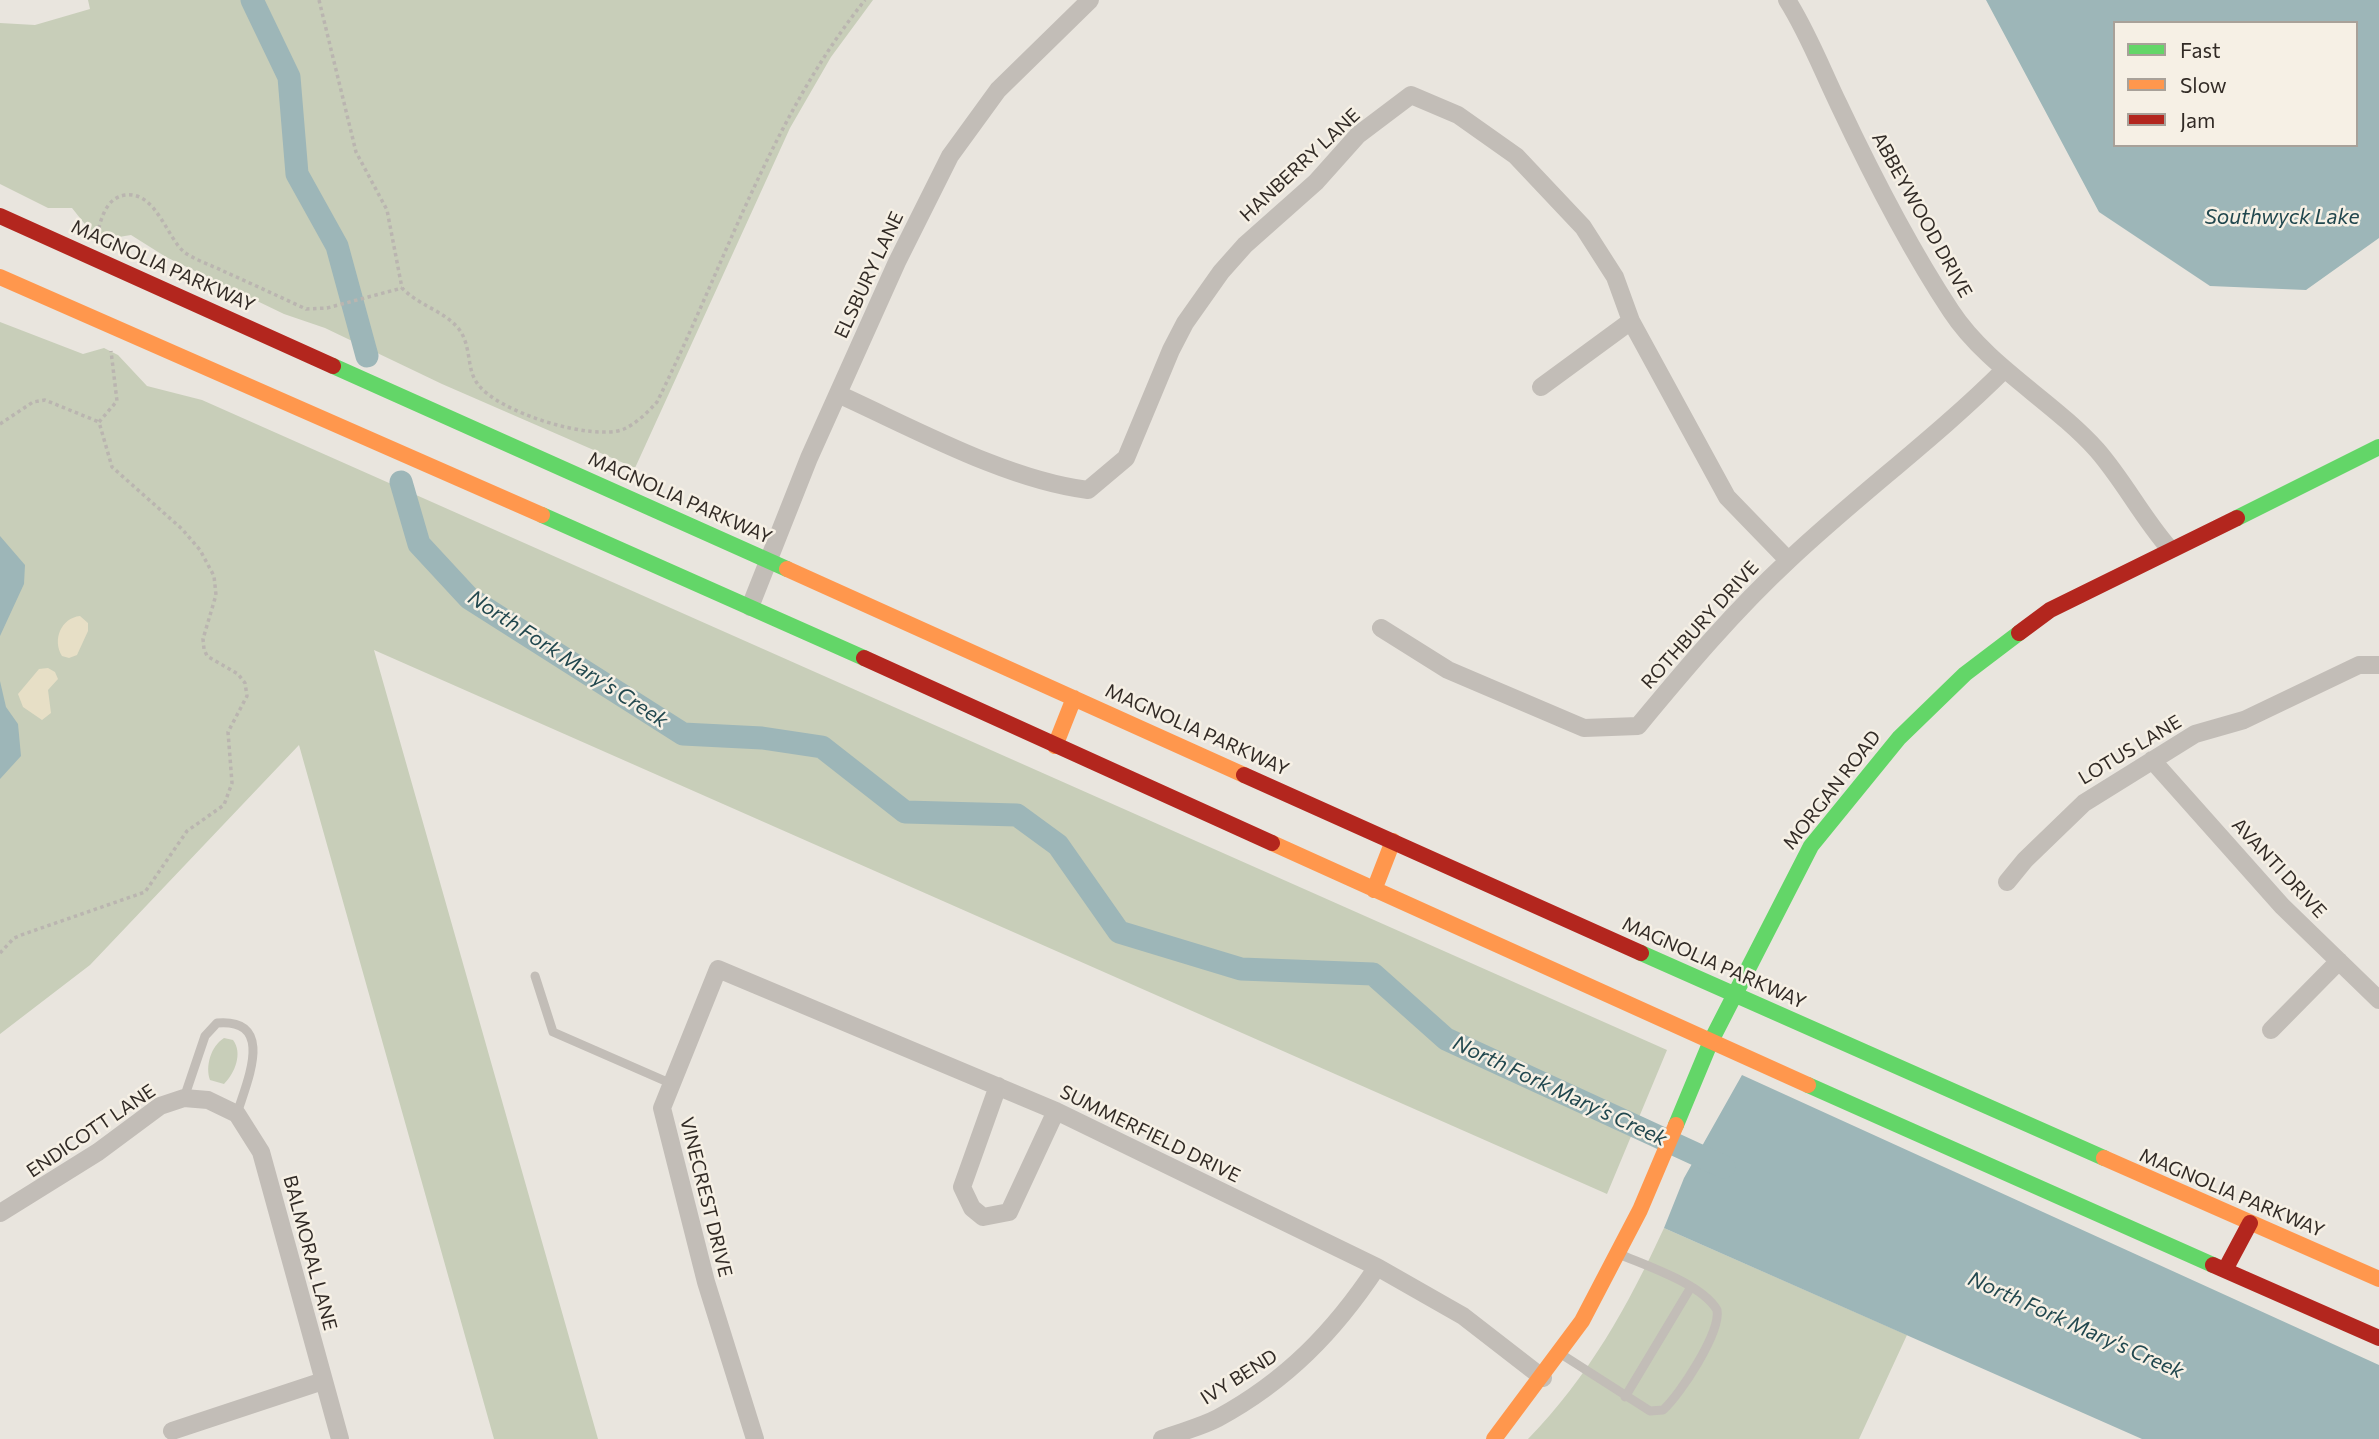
<!DOCTYPE html>
<html>
<head>
<meta charset="utf-8">
<style>
  body { margin:0 }
  #map { position:relative; width:2379px; height:1439px; overflow:hidden; background:#e9e5de; font-family:Commissioner,sans-serif }
  canvas { display:block }
  .legend { position:absolute; left:2113px; top:21px; width:245px; height:126px; box-sizing:border-box; background:#f6f0e5; border:2px solid #a8a199; margin:0; padding:9px 12px; list-style:none; font-size:21px; color:#322b26 }
  .legend li { display:flex; align-items:center; gap:14px; height:35px }
  .legend b { width:35px; border:2px solid #a8a199 }
</style>
</head>
<body>
<div id="map">
<canvas width="2379" height="1439"></canvas>
<ul class="legend">
<li><b style="height:9px;background:#63d668"></b>Fast</li>
<li><b style="height:9px;background:#ff974d"></b>Slow</li>
<li><b style="height:9px;background:#b3261e"></b>Jam</li>
</ul>
</div>
<script>
const g = document.querySelector('canvas').getContext('2d');
g.lineJoin = 'round';
function fill(path, color) {
  g.fillStyle = color;
  g.fill(path, 'evenodd');
}
function strokePath(path, color, width, dash) {
  g.strokeStyle = color;
  g.lineWidth = width;
  g.lineCap = dash ? 'butt' : 'round';
  g.setLineDash(dash || []);
  g.stroke(path);
}
function label(font, color, halo, rows, align = 'center') {
  g.font = font + ' Commissioner,sans-serif';
  g.lineWidth = 5;
  g.setLineDash([]);
  g.textBaseline = 'middle';
  g.strokeStyle = halo;
  g.fillStyle = color;
  for (const [text, x, y, turn = 0] of rows) {
    g.save();
    g.translate(x, y);
    g.rotate((+turn || 0) * Math.PI / 180);
    g.textAlign = isNaN(turn) ? turn : align;
    if (halo) g.strokeText(text, 0, 0);
    g.fillText(text, 0, 0);
    g.restore();
  }
}
fill(new Path2D(`
  M88 0H873L831 57 790 128 635 468 442 384 325 328 284 314 166 257 131 235C94 242 94 235 72 208H48L0 184V23L35 25 90 9Z
  M0 322 83 354 104 348 118 355 147 386 202 400 1667 1050 1607 1194 374 650 598 1439H494L299 745 90 965 0 1034Z
  M224 1038 233 1040C243 1053 235 1073 224 1084L210 1080C205 1066 211 1046 224 1038Z
  M1664 1228 1907 1335 1859 1439H1528C1589 1376 1627 1308 1664 1228Z`), '#c8ceb9');
fill(new Path2D(`
  M80 616 88 623V631L77 655 69 658 62 656C52 640 61 618 80 616Z
  M48 668 55 672 58 679 48 690 51 713 42 720 23 707 18 694 39 669Z`), '#e7dfc6');
fill(new Path2D(`
  M1986 0H2379V238L2306 290 2210 286 2099 212ZM2115 23H2356V145H2115Z
  M0 536 25 565 24 584 0 636Z
  M0 681 6 707 18 724 21 756 0 779Z
  M1742 1075 2379 1365V1439H2142L1664 1228 1684 1178Z`), '#9db6b8');
strokePath(new Path2D(`
  M252 0 289 77 297 174 337 246 367 356
  M401 482 419 544 469 598 683 734 762 738 822 747 905 812 1017 815 1058 845 1119 932 1241 969 1373 974 1446 1039 1724 1167`), '#9db6b8', 23);
strokePath(new Path2D(`
  M319 0 356 152 387 210 402 288C418 305 444 311 458 328 472 345 466 368 477 383 496 412 593 442 624 429 637 423 648 412 657 402 724 267 770 119 865 0
  M97 235C101 219 106 197 126 195 156 192 166 236 184 252 195 260 211 265 223 271 250 283 278 296 306 309L327 308 402 288
  M99 422 117 401 111 351
  M0 424 33 402 45 400 99 422
  M0 953 14 938 24 934 145 892 187 831 224 805 232 783 228 732 247 696 245 683 238 674 207 656 204 649 203 639 216 595 214 576 200 550 182 529 112 467 99 422`), '#bab5b0', 3.5, [3.5, 3.5]);
strokePath(new Path2D(`
  M535 976 553 1032 672 1084
  M184 1098 205 1036 217 1023C277 1018 246 1083 237 1114
  M1561 1354 1650 1411 1663 1410C1680 1395 1721 1332 1717 1310 1702 1284 1647 1266 1619 1254
  M1625 1397 1691 1287`), '#c2bdb7', 9);
strokePath(new Path2D(`
  M1787 0C1808 33 1822 70 1839 105 1872 175 1908 246 1951 311 1987 366 2053 401 2097 450 2124 481 2142 517 2169 548
  M1541 387 1631 321
  M838 394C913 428 1007 480 1088 490L1126 458 1171 350 1185 323 1221 272 1245 245 1316 182 1358 135 1411 95 1458 115 1516 156 1583 227 1615 277 1631 321 1727 497 1788 560
  M750 607 809 458 897 262 950 156 998 90 1090 0
  M1381 628 1448 670 1584 728 1638 726C1686 668 1734 611 1789 560 1859 494 1937 437 2005 369
  M2152 760 2282 906 2379 1000
  M2007 882 2025 860 2084 803 2195 734 2244 720 2359 665H2379
  M2271 1030 2339 961
  M998 1086 962 1187 972 1208 983 1217 1009 1212 1056 1111
  M0 1213 98 1152 160 1106 184 1098 208 1100 237 1114 261 1152 340 1439
  M172 1431 323 1381
  M755 1439 706 1282 662 1108 718 969 1056 1111 1377 1267 1463 1316 1543 1378
  M1162 1439C1180 1432 1201 1427 1218 1418 1286 1381 1334 1332 1377 1267`), '#c2bdb7', 18);
strokePath(new Path2D(`
  M333 366 787 569
  M542 515 864 658
  M2237 518 2379 447
  M1641 953 2104 1158
  M1808 1085 2213 1265
  M1676 1125 1711 1041 1811 846 1899 738 1965 674 2019 633`), '#63d668', 16);
strokePath(new Path2D(`
  M0 277 542 515
  M787 569 1244 775
  M1055 746 1074 698
  M1272 843 1808 1085
  M1374 890 1393 841
  M2104 1158 2379 1279
  M1494 1439 1582 1321 1640 1210 1676 1125`), '#ff974d', 16);
strokePath(new Path2D(`
  M0 216 333 366
  M2019 633 2050 610 2237 518
  M864 658 1272 843
  M1244 775 1641 953
  M2213 1265 2379 1338
  M2226 1268 2250 1223`), '#b3261e', 16);
label('19px', '#322b26', '#f6f0e5', [
  ["HANBERRY LANE",1300,165,-43],
  ["ABBEYWOOD DRIVE",1922,215,61],
  ["MAGNOLIA PARKWAY",163,266,24],
  ["ELSBURY LANE",869,275,-65],
  ["MAGNOLIA PARKWAY",680,498,24],
  ["ROTHBURY DRIVE",1700,625,-48],
  ["MAGNOLIA PARKWAY",1197,730,24],
  ["LOTUS LANE",2130,750,-31],
  ["MORGAN ROAD",1832,790,-52],
  ["AVANTI DRIVE",2279,868,47],
  ["MAGNOLIA PARKWAY",1714,963,24],
  ["ENDICOTT LANE",91,1131,-34],
  ["SUMMERFIELD DRIVE",1150,1134,26],
  ["MAGNOLIA PARKWAY",2232,1193,23],
  ["VINECREST DRIVE",706,1197,76],
  ["BALMORAL LANE",310,1253,75],
  ["IVY BEND",1239,1377,-32]
]);
label('italic 21px', '#21474e', '#f6f0e5', [
  ["Southwyck Lake",2282,217],
  ["North Fork Mary's Creek",568,659,33],
  ["North Fork Mary's Creek",1560,1091,25],
  ["North Fork Mary's Creek",2076,1325,24]
]);
</script>
</body>
</html>
